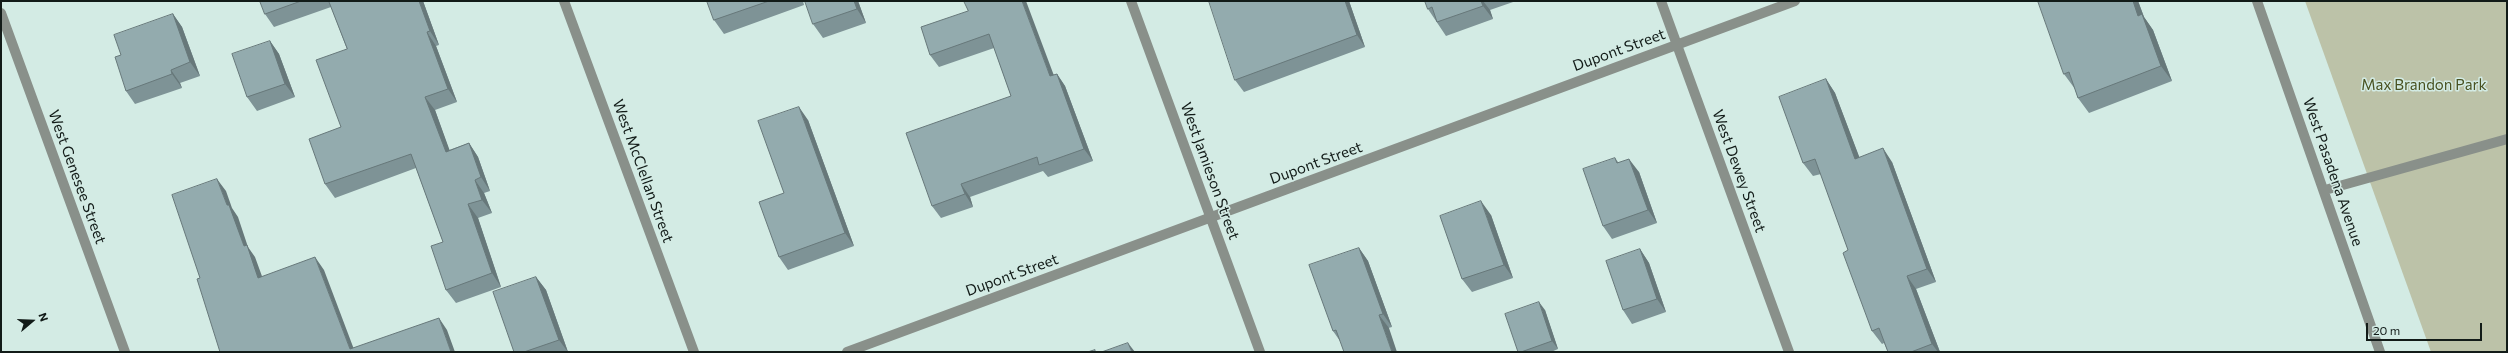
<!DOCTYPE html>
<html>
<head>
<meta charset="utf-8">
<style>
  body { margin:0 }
  #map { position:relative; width:2508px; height:353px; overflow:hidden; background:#d3ebe4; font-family:Commissioner,sans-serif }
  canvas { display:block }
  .frame { position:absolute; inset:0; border:2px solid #121b18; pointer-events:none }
  .north { position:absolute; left:12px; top:301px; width:40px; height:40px; -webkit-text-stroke:3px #d3ebe4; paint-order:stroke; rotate:71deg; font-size:11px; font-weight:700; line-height:16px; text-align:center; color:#121b18 }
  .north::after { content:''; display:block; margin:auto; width:14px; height:18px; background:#121b18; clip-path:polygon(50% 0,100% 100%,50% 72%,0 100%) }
  .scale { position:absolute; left:2366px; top:323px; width:116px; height:18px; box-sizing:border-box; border:2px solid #121b18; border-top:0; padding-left:5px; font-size:12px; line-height:14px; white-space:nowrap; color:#121b18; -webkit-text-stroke:3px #d3ebe4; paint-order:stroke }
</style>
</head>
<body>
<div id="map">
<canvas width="2508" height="353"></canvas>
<div class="frame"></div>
<div class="north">N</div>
<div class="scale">20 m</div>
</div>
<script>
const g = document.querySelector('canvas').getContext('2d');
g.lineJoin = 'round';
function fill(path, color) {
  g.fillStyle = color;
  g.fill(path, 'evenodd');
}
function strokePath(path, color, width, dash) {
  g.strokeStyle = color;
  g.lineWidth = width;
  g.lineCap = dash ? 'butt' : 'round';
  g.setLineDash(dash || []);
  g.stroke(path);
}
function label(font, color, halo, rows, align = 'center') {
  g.font = font + ' Commissioner,sans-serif';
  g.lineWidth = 3;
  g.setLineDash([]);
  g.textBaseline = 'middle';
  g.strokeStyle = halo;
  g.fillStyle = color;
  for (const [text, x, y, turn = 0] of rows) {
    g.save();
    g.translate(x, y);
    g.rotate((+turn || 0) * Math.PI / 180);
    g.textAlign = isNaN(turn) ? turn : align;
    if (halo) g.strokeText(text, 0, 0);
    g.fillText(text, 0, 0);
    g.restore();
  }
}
fill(new Path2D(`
  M2305 1H2507V352H2431Z`), '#bcc2a8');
strokePath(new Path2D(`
  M564 1 694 352
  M1131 1 1260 352
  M1661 1 1789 352
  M2257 1 2380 352
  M1 13 125 352
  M2325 190 2507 139
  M847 352 1795 1`), '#89908a', 10);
fill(new Path2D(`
  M260 1H423L439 45 436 46 457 102 435 110 449 150 469 143 478 157 490 191 484 193 492 213 478 218 501 287 456 303 446 290 443 242 416 168 335 198 325 184 341 127 347 49 331 7 274 27 265 14Z
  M707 1H803L804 5 724 34 714 20Z
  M805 1H858L866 23 823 38 813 24Z
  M1349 1 1365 47 1244 92 1235 80Z
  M1425 1H1516L1490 10 1493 19 1446 36 1428 9Z
  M2038 1H2138L2144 17 2153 30 2172 81 2089 113 2078 98 2075 89 2064 74Z
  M968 11 1054 75 1057 74 1065 86 1093 161 1048 177 1043 171 970 197 973 207 941 218 932 206 1011 96 994 48 939 67 930 55Z
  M173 14 182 27 200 76 180 83 182 88 135 104 126 91 121 55Z
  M270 41 279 54 295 97 257 111 247 97Z
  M1826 79 1835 93 1859 157 1892 162 1936 282 1916 289 1940 352H1888L1884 343 1882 344 1872 331 1848 250 1821 174 1813 176 1803 163Z
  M808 120 854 246 788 270 779 257 784 193Z
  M1615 158 1618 162 1639 172 1657 223 1612 239 1603 226Z
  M1491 215 1513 278 1472 292 1462 279Z
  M1359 248 1368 261 1392 327 1340 341 1333 331Z
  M1640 249 1649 263 1666 312 1632 324 1623 310Z
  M536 277 546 290 568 352H514Z
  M1545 310 1558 349 1551 352H1518Z`), '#7e9396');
fill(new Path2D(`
  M419 1H423L439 45 430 31Z
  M854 1H858L866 23 857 9Z
  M1022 1H1026L1059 89 1050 76Z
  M1345 1H1349L1365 47 1357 35Z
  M1481 1H1483L1490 10 1493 19 1483 6Z
  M2133 1H2138L2144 17 2153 30 2172 81 2161 66 2138 16Z
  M173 14 182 27 200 76 190 62Z
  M427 32 436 46 457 102 448 89Z
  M270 41 279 54 295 97 285 84Z
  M171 70 180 83 182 88 172 74Z
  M1057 74 1065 86 1093 161 1084 149Z
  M1826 79 1835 93 1865 172 1855 159Z
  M425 97 435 110 455 165 446 152Z
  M799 107 808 120 854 246 845 233Z
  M469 143 478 157 490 191 481 177Z
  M1883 148 1892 162 1936 282 1927 269Z
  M1629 159 1639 172 1657 223 1648 210Z
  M217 179 226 191 232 208 238 217 248 247 255 257 267 290 258 278 244 246 227 205Z
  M475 180 484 193 492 213 482 200Z
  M961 184 970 197 973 207 965 194Z
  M1481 201 1491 215 1513 278 1504 265Z
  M468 204 478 218 501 287 492 273Z
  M1359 248 1368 261 1392 327 1383 314Z
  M1640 249 1649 263 1666 312 1657 299Z
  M315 257 324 270 355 352 350 349Z
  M1907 276 1916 289 1940 352H1938L1932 344Z
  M536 277 546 290 568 352 559 340Z
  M1539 302 1545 310 1558 349 1552 341Z
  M1379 315 1389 328 1397 352H1392Z
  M439 318 447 330 455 352H451Z
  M1128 343 1135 352H1132Z`), '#67787a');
const building = new Path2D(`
  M260 1H301L265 14Z
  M329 1H419L430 31 427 32 448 89 425 97 446 152 469 143 481 177 475 180 482 200 468 204 492 273 446 290 431 246 443 242 411 154 325 184 309 139 341 127 316 60 347 49Z
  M707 1H769L714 20Z
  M805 1H854L857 9 813 24Z
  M964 1H1022L1050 76 1057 74 1084 149 1039 165 1037 157 961 184 965 194 932 206 906 133 1011 96 989 34 930 55 921 27 968 11Z
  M1209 1H1345L1357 35 1235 80Z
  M1425 1H1481L1483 6 1437 22 1432 7 1428 9Z
  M2038 1H2133L2138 16 2142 14 2161 66 2078 98 2069 72 2064 74Z
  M173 14 190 62 171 70 172 74 126 91 115 57 121 55 114 35Z
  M270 41 285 84 247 97 232 54Z
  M1826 79 1855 159 1883 148 1927 269 1907 276 1932 344 1911 352H1888L1879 328 1872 331 1843 253 1848 250 1815 159 1803 163 1779 97Z
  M799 107 845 233 779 257 759 202 784 193 758 121Z
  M1615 158 1617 163 1629 159 1648 210 1603 226 1583 169Z
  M217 179 227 205H229L244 246 247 245 258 278 315 257 350 349 439 318 451 352H220L197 279 200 278 172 195Z
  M1481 201 1504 265 1462 279 1440 216Z
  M1359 248 1383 314 1379 315 1392 352H1344L1336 330 1333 331 1309 265Z
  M1640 249 1657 299 1623 310 1606 261Z
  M536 277 559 340 524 352H514L493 292Z
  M1539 302 1552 341 1521 352H1518L1505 314Z
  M1128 343 1132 352H1102Z
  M1095 350V352H1088Z`);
fill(building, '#93abae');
strokePath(building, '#67787a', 1);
label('15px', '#121b18', '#d3ebe4', [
  ["Dupont Street",1619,50,-20],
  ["Dupont Street",1316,163,-20],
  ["West McClellan Street",643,171,70],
  ["West Jamieson Street",1210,171,70],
  ["West Dewey Street",1739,171,70],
  ["West Pasadena Avenue",2333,172,71],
  ["West Genesee Street",77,177,70],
  ["Dupont Street",1012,275,-20]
]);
label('15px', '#485120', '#d3ebe4', [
  ["Max Brandon Park",2424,85]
]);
</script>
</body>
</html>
